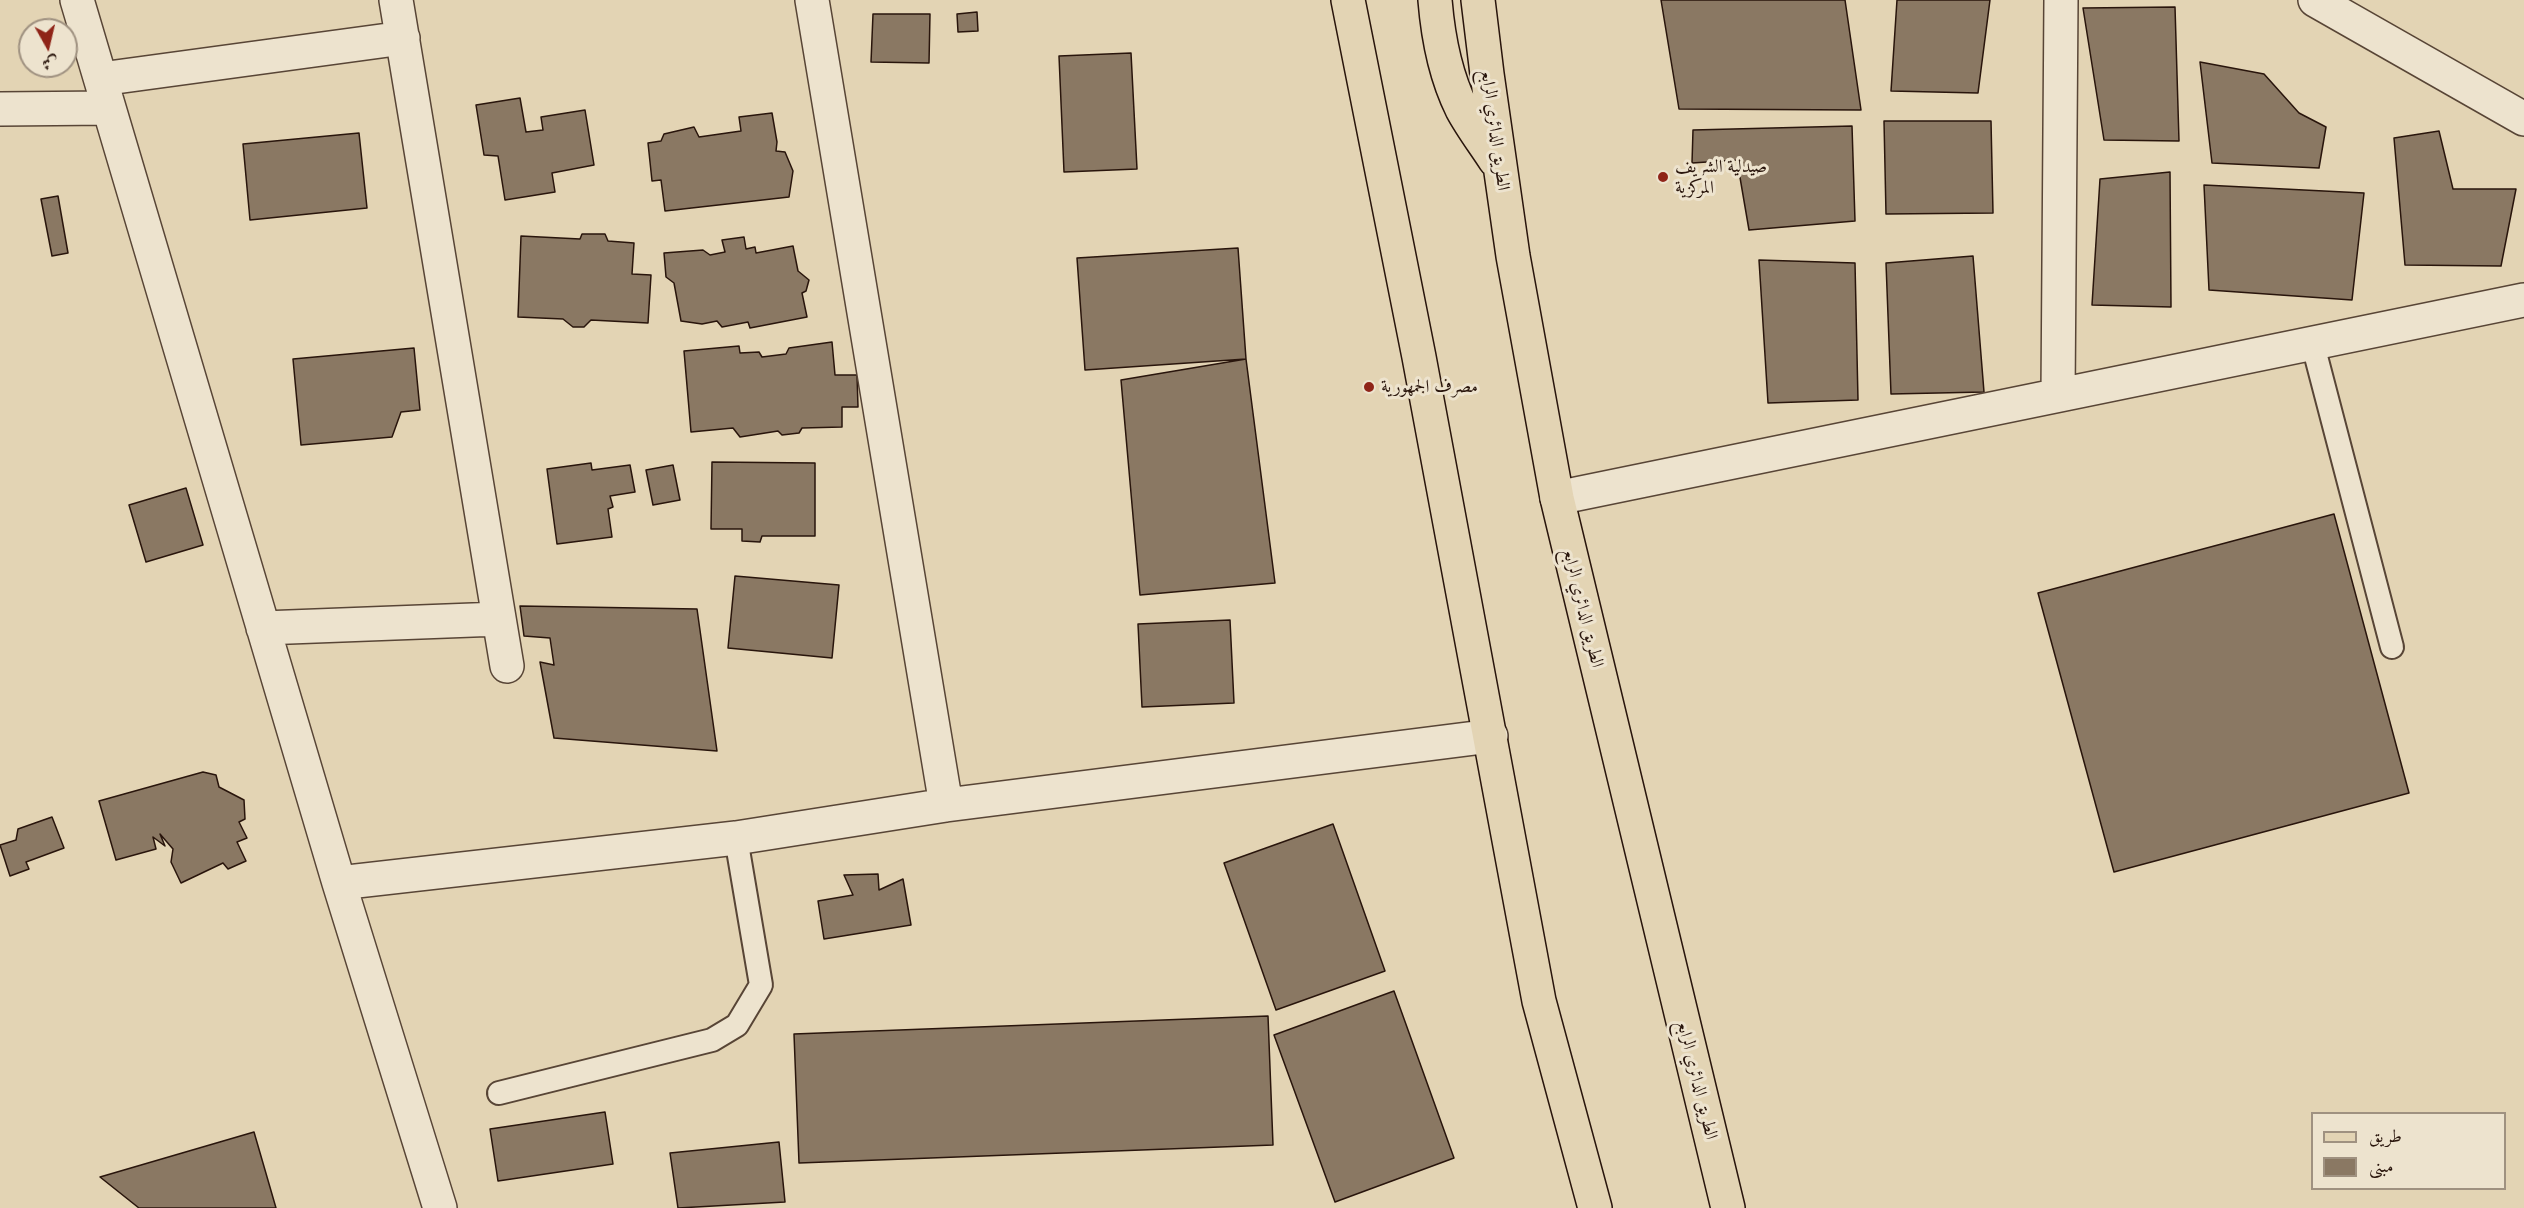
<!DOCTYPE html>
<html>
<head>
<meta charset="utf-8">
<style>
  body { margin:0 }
  #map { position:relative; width:2524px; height:1208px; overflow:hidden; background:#e3d4b4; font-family:"Libre Caslon Text",Amiri,serif }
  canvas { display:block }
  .legend { position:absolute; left:2311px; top:1112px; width:195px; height:78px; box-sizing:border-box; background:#ede3ce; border:2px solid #9f9180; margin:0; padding:8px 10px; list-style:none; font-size:18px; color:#29150c }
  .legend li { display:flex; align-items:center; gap:12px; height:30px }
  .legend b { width:30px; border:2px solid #9f9180 }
  .north { position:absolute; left:18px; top:18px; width:60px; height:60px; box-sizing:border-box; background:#ede3ce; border:2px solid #9f9180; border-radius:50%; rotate:172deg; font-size:16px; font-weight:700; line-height:24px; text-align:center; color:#29150c }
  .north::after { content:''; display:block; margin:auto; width:21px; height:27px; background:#8f2418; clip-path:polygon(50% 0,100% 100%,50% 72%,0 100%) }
</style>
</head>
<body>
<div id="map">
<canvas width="2524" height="1208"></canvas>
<ul class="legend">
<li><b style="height:8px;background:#e3d4b4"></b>طريق</li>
<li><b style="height:16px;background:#8a7863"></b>مبنى</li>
</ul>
<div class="north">ش</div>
</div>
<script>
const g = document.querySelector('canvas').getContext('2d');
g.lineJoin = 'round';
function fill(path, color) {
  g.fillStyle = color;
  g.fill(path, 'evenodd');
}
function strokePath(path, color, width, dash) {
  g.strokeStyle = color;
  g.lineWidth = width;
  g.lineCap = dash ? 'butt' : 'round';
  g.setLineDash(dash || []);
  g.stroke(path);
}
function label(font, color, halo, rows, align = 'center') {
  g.font = font + ' "Libre Caslon Text",Amiri,serif';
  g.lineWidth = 6;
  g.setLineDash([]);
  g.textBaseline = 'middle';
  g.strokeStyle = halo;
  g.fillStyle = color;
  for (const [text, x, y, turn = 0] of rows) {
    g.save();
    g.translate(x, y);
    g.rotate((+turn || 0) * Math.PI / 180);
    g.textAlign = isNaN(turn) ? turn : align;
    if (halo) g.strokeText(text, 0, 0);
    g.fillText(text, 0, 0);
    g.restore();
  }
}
const building = new Path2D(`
  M1661 0H1845L1861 110 1679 109Z
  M1897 0H1990L1978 93 1891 91Z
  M2175 7 2179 141 2104 140 2083 8Z
  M977 12 978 31 958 32 957 14Z
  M873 14H930L929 63 871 62Z
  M1131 53 1137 169 1064 172 1059 56Z
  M2200 62 2264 74 2299 113 2326 127 2319 168 2212 163Z
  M520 98 526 132 543 130 541 117 585 110 594 165 552 173 555 192 505 200 498 156 484 155 476 105Z
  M772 113 777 142 776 151 785 152 793 171 789 197 665 211 661 180 652 181 648 143 661 141 664 134 694 127 699 137 741 131 739 117Z
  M1884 121H1991L1993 213 1886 214Z
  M1852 126 1855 221 1749 230 1737 160 1692 163 1693 130Z
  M2439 131 2453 189H2516L2501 266 2405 265 2394 138Z
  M359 133 367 208 250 220 243 144Z
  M2170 172 2171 307 2092 305 2100 179Z
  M2204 185 2364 193 2352 300 2209 290Z
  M58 196 68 253 52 256 41 199Z
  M582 234H605L608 241 634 243 632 274 651 275 648 323 591 320 584 327H573L563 319 518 317 521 236 580 239Z
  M744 237 746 249 755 247 756 253 793 246 798 271 809 280 806 291 802 293 807 317 750 328 748 322 722 327 717 321 702 324 681 321 674 283 666 277 664 253 703 250 710 255 725 252 722 240Z
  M1238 248 1246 359 1085 370 1077 258Z
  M1973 256 1984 392 1891 394 1886 263Z
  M1759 260 1855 263 1858 400 1768 403Z
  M832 342 835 375H857L858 407H842V427L802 428 799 433 782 435 778 431 740 437 733 428 691 432 684 351 739 346 740 353 759 352 762 357 786 354 789 348Z
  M414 348 420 410 401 412 392 437 301 445 293 359Z
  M1246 359 1275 583 1140 595 1121 380Z
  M712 462 815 463V536H762L760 542 742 541V529H711Z
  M591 463 592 470 630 465 635 492 610 496 613 507 608 509 612 537 557 544 547 469Z
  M673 465 680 500 653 505 646 470Z
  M186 488 203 545 146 562 129 505Z
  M2334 514 2409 793 2114 872 2038 593Z
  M735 576 839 585 832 658 728 648Z
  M520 606 697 609 717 751 554 738 540 662 554 665 550 638 524 636Z
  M1230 620 1234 703 1142 707 1138 624Z
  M203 772 216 775 219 787 244 800 245 819 239 822 247 838 237 842 246 861 228 869 223 863 181 883 171 862 173 849 160 834 165 846 153 837 156 849 116 860 99 801Z
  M52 817 64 848 26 862 29 869 10 876 0 845 16 840 18 829Z
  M1333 824 1385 971 1276 1010 1224 863Z
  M878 874 879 890 903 879 911 925 824 939 818 901 853 895 844 875Z
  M1394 991 1454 1158 1335 1202 1274 1035Z
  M1268 1016 1273 1145 799 1163 794 1034Z
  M605 1112 613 1164 498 1181 490 1129Z
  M254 1132 276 1208H139L100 1177Z
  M779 1142 785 1202 678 1208 670 1153Z`);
fill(building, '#8a7863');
strokePath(building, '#29150c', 1.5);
const lane = new Path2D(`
  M2313 345 2392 647
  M499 1093 712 1040 737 1025 761 985 736 838`);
const street = new Path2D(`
  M77 0 339 883 440 1208
  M396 0 507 666
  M812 0 946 805
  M2315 0 2524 119
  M101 79 403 38
  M0 109 109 108
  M2058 395 2061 0
  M1557 498 2524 300
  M263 628 499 619
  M339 883 736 838 946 805 1491 736`);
const primary = new Path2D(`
  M1348 0 1419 357 1539 1001 1595 1208
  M1435 0C1438 37 1445 75 1462 109 1471 126 1484 143 1495 160
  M1478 0 1487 74 1513 256 1557 498 1728 1208`);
strokePath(lane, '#584536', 26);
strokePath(street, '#584536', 36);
strokePath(primary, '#29150c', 36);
strokePath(lane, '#ede3ce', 22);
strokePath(street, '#ede3ce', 33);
strokePath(primary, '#e3d4b4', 33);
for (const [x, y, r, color] of [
  [1663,177,6,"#8f2418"],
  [1369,387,6,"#8f2418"]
]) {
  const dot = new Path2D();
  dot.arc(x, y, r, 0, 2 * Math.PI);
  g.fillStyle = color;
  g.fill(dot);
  strokePath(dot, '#ede3ce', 2);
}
label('18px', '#29150c', '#ede3ce', [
  ["الطريق الدائري الرابع",1495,130,82],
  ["الطريق الدائري الرابع",1583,608,76],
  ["الطريق الدائري الرابع",1697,1080,76]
]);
label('18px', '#29150c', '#ede3ce', [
  ["صيدلية الشريف",1675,167],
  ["المركزية",1675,188],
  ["مصرف الجمهورية",1381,387]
], 'left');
</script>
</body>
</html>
